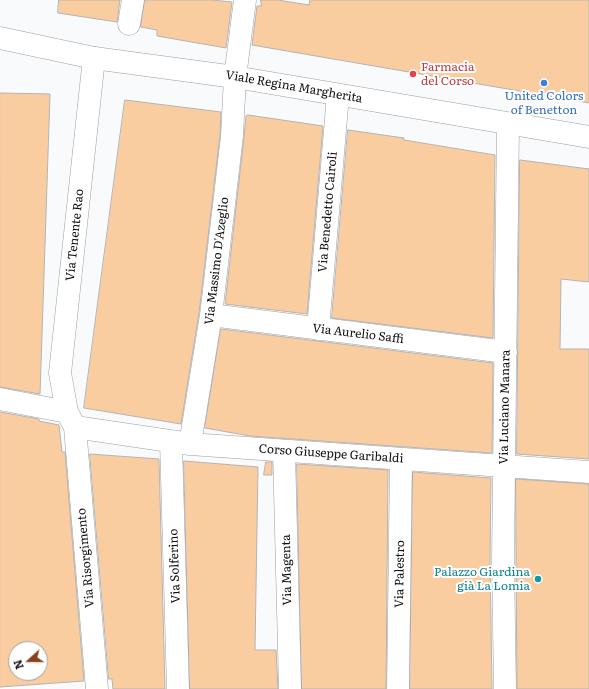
<!DOCTYPE html>
<html>
<head>
<meta charset="utf-8">
<style>
  body { margin:0 }
  #map { position:relative; width:589px; height:689px; overflow:hidden; background:#f9fafb; font-family:Literata,serif }
  canvas { display:block }
  .north { position:absolute; left:8px; top:641px; width:40px; height:40px; box-sizing:border-box; background:#fff; border:1px solid #9f9fa0; border-radius:50%; rotate:249deg; font-size:11px; font-weight:700; line-height:16px; text-align:center; color:#101011 }
  .north::after { content:''; display:block; margin:auto; width:14px; height:18px; background:#87401e; clip-path:polygon(50% 0,100% 100%,50% 72%,0 100%) }
</style>
</head>
<body>
<div id="map">
<canvas width="589" height="689"></canvas>
<div class="north">N</div>
</div>
<script>
const g = document.querySelector('canvas').getContext('2d');
g.lineJoin = 'round';
function fill(path, color) {
  g.fillStyle = color;
  g.fill(path, 'evenodd');
}
function strokePath(path, color, width, dash) {
  g.strokeStyle = color;
  g.lineWidth = width;
  g.lineCap = dash ? 'butt' : 'round';
  g.setLineDash(dash || []);
  g.stroke(path);
}
function label(font, color, halo, rows, align = 'center') {
  g.font = font + ' Literata,serif';
  g.lineWidth = 4;
  g.setLineDash([]);
  g.textBaseline = 'middle';
  g.strokeStyle = halo;
  g.fillStyle = color;
  for (const [text, x, y, turn = 0] of rows) {
    g.save();
    g.translate(x, y);
    g.rotate((+turn || 0) * Math.PI / 180);
    g.textAlign = isNaN(turn) ? turn : align;
    if (halo) g.strokeText(text, 0, 0);
    g.fillText(text, 0, 0);
    g.restore();
  }
}
const building = new Path2D(`
  M59 0H120L117 22 58 13Z
  M145 0H212L232 2 226 48 157 36V30L141 27Z
  M261 0H278L309 5 310 0H589V103L252 45 257 6H261Z
  M0 93 50 94 40 394 0 387Z
  M125 100 221 112 220 135 199 313 181 424 84 408Z
  M248 115 323 126 307 314 225 304 244 137 246 116Z
  M348 130 404 138V140L495 155 493 338 332 318Z
  M520 160 589 169V282L561 279 560 349H589V459L517 454Z
  M221 329 493 363 492 453 250 436 205 428Z
  M0 412 39 419V421L59 425 62 452H65L84 681 0 687ZM16 649H40V673H16Z
  M90 454 159 459 165 689H113L112 679H109Z
  M184 461 258 467 255 650H276L278 689H190Z
  M266 462H272V475H264Z
  M297 464 388 470 386 689H302Z
  M413 472 491 478 490 560 492 689H410Z
  M516 479 589 484V689H517L516 560Z`);
fill(building, '#facda1');
strokePath(building, '#b5b3b2', 1);
const pedestrian = new Path2D(`
  M129 24 133 0`);
const minor = new Path2D(`
  M94 58 60 373 67 412 75 427 97 689
  M211 315 506 352
  M318 329 338 95
  M0 399 67 412
  M75 427 190 444 589 472
  M171 442 178 689
  M190 444 211 315 232 136 235 77 245 0
  M284 451 290 689
  M398 689 401 459
  M505 689 503 560 508 124`);
const tertiary = new Path2D(`
  M0 38 94 58 235 77 589 137`);
strokePath(pedestrian, '#9d9ea0', 23);
strokePath(minor, '#9d9ea0', 23);
strokePath(tertiary, '#9d9ea0', 23);
strokePath(pedestrian, '#fff', 22);
strokePath(minor, '#fff', 22);
strokePath(tertiary, '#fff', 22);
for (const [x, y, r, color] of [
  [413,74,4,"#e0444e"],
  [544,83,4,"#3f7fe0"],
  [538,579,4,"#0f9aa8"]
]) {
  const dot = new Path2D();
  dot.arc(x, y, r, 0, 2 * Math.PI);
  g.fillStyle = color;
  g.fill(dot);
  strokePath(dot, '#fff', 1.5);
}
label('12px', '#be3a42', '#fff', [
  ["Farmacia",421,67],
  ["del Corso",421,81]
], 'left');
label('12px', '#101011', '#fff', [
  ["Viale Regina Margherita",294,87,10],
  ["Via Benedetto Cairoli",328,212,-85],
  ["Via Tenente Rao",75,235,-84],
  ["Via Massimo D'Azeglio",217,261,-83],
  ["Via Aurelio Saffi",358,334,7],
  ["Via Luciano Manara",505,407,-89],
  ["Corso Giuseppe Garibaldi",331,454,4],
  ["Via Risorgimento",86,558,-95],
  ["Via Solferino",175,566,-92],
  ["Via Magenta",287,570,-91],
  ["Via Palestro",400,574,-89]
]);
label('12px', '#366cbe', '#fff', [
  ["United Colors",544,96],
  ["of Benetton",544,110]
]);
label('12px', '#0d838f', '#fff', [
  ["Palazzo Giardina",530,572],
  ["già La Lomia",530,586]
], 'right');
</script>
</body>
</html>
